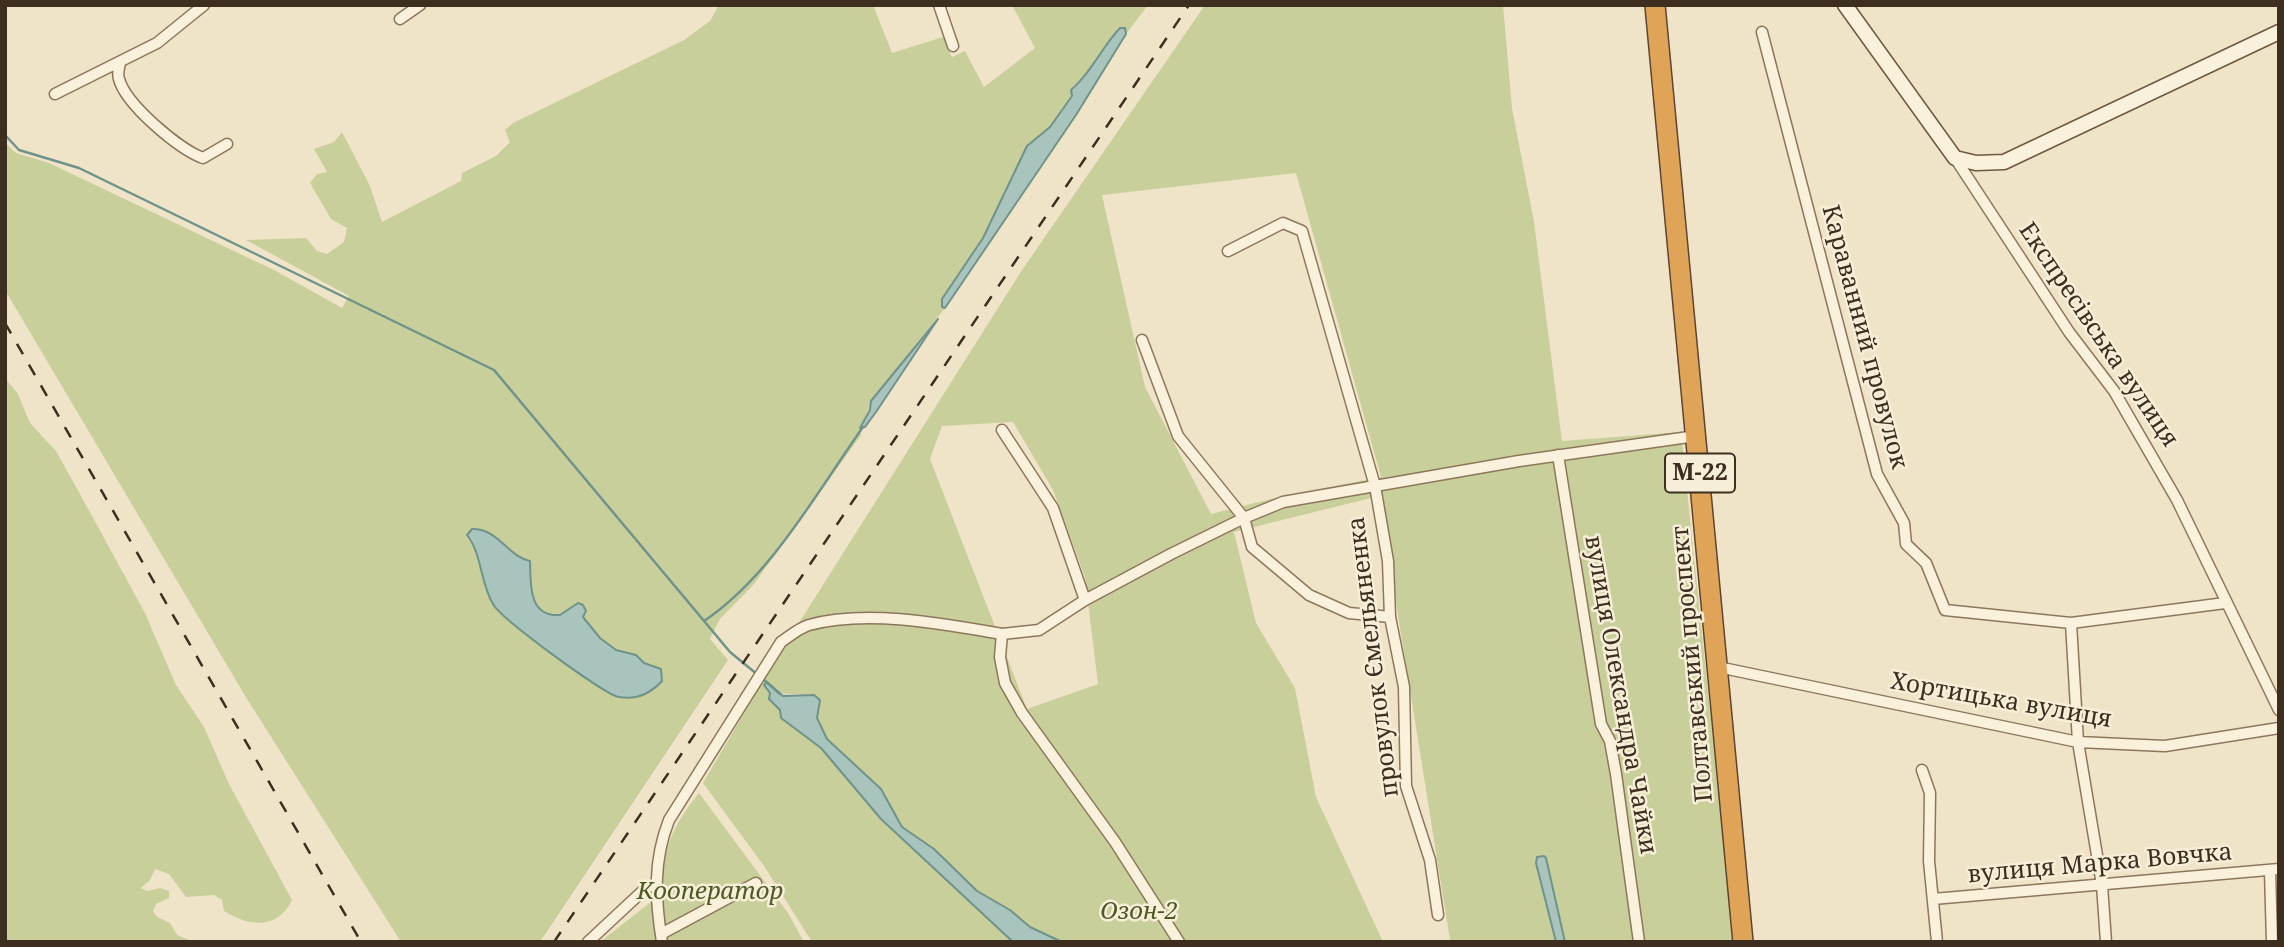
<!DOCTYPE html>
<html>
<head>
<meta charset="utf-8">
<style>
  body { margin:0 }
  #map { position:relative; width:2284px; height:947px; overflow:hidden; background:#f0e4c8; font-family:"Noto Serif",serif }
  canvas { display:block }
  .frame { position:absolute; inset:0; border:7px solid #3d2e20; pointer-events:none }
</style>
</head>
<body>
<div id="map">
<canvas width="2284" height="947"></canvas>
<div class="frame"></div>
</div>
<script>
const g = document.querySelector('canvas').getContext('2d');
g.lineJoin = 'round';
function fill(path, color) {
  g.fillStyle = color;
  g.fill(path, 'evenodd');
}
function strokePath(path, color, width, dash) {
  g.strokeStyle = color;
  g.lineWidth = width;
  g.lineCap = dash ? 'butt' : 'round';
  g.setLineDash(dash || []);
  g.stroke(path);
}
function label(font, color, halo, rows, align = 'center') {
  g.font = font + ' "Noto Serif",serif';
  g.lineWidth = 5;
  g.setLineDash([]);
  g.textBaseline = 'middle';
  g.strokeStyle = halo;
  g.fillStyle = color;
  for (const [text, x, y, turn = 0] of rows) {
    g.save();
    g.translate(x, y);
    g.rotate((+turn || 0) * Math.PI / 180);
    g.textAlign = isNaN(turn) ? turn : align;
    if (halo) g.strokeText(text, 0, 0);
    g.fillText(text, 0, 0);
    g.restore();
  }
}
fill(new Path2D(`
  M719 5H873L892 53 943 37 952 57 965 51 984 87 1035 48 1012 5H1148L1126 34 1125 28 1106 44 1093 69 1071 90 1072 95 1050 127 1027 146 983 238 942 299V307L945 308 871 401C870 414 859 421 861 435L754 584 720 619 710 639 728 660 540 942H401L247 699 5 290V143L16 153 49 163 276 271 342 308 349 296 246 240 306 238 317 251 327 254 344 242 347 228 331 219 310 183 317 174 327 172 314 149 334 142 342 132 370 186 382 222 461 181 462 173 496 156 510 142 505 130 513 123 684 40 710 21Z
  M1205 5H1503L1512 108 1534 222 1562 441 1681 432 1734 942H1565L1558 911 1536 863 1556 942H1448L1450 940 1379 496 1234 532 1256 623 1295 688 1316 797 1383 942H1062L1030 927 1010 910 977 891 934 849 902 827 881 789 827 739 816 718 814 695 770 693 769 699 821 748 881 819 1013 942H812L764 866 703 783 773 664 1022 270ZM1296 173 1381 477 1279 497 1211 514 1145 387 1102 195ZM1013 422 1053 490 1085 577 1098 684 1027 709 930 459 942 426Z
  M5 378 18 394 30 423 56 451 80 494 145 613 176 685 204 727 229 784 292 900C277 931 248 926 224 911L222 900 214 895 186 897 169 874 155 869 150 880 141 888 147 891 160 888 169 891V898L156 904 153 911 157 917 170 923 177 935 194 942H5Z
  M699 793 788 913 804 942H600L661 894C663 849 671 828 699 793Z`), '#c9cf9b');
const water = new Path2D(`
  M1120 28H1125L1126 34 1076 115 945 308 942 307V299L983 238 1027 146 1050 127 1072 96 1071 90C1092 72 1101 48 1120 28Z
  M938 319 876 412 865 427 860 428 870 410 871 401Z
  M472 529C498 528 508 557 530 561 531 582 527 617 560 615L578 603 583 605 586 611 583 617 600 638 616 650 636 655 644 663 661 669 662 681C651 693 636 700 619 697 605 695 501 619 493 604 480 582 482 554 467 535Z
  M767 682 783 696 814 695 820 700 817 718 827 739 881 789 902 827 934 849 977 891 1010 910 1030 927 1062 942H1013L881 819 821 748 781 718 780 710 769 699 770 693 764 685Z
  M1544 856 1546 858 1565 942H1556L1536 863 1537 857Z`);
fill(water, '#a9c4bc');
strokePath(water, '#6f938a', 2);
strokePath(new Path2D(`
  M5 135 19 150 79 168 494 370 730 652 758 675
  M704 621C771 576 817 492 863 427
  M763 679 780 694`), '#6f938a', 2.5);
const street = new Path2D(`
  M939 5 953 46
  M400 19 420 5
  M1762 32 1877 474 1904 523 1906 544 1926 563 1945 610 2071 623 2225 603
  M120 63C119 68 117 74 119 79 126 105 179 149 203 158L227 144
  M55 94 157 43 204 5
  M1955 158 2069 332 2114 391 2177 500 2279 710
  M1228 251 1283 223 1302 231 1375 486 1388 561 1390 617 1404 687 1406 786 1430 860 1438 915
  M1142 340 1178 436 1244 518 1252 547 1309 595 1349 613 1390 617
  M1002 430 1053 508 1085 600
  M1558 455 1601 724 1610 741 1616 774 1639 942
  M2071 623 2078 742 2102 885 2106 942
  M1718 667 2078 742 2165 746 2279 728
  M1922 770 1930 793 1929 861 1937 942
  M2270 871 2272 942
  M1933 899 2279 869
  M661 934 756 883
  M588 942 647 887 656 885
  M662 942C655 898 653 861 669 820L781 642C790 636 799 628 809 625 867 609 944 624 1002 634
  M1179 942 1115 842 1022 713 1005 683 1000 657 1002 634 1039 630 1085 600 1171 554 1244 518 1283 502 1519 461 1696 436`);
const secondary = new Path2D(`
  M1845 5 1955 158 1976 163 2004 162 2279 32`);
const highway = new Path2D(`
  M1655 5 1743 942`);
strokePath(street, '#8d765c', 13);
strokePath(secondary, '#6f573f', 17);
strokePath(highway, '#5b4430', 22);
strokePath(street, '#faf1dc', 10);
strokePath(secondary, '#faf1dc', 14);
strokePath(highway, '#e0a458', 19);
strokePath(new Path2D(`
  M5 323 361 942
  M554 942 1189 5`), '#3d2e20', 2.5, [12, 12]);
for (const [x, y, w] of [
  [1700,473,70]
]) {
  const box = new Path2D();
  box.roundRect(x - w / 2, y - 19.5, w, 39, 5);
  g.fillStyle = '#f7eed8';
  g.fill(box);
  strokePath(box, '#3d2e20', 2);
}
label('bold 23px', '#3d2e20', null, [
  ["М-22",1700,473]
]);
label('24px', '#3d2e20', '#f7eed8', [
  ["Експресівська вулиця",2098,335,56],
  ["Караванний провулок",1864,337,75],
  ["провулок Ємельяненка",1374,657,-97],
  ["Полтавський проспект",1693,664,-95],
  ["вулиця Олександра Чайки",1620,695,80],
  ["Хортицька вулиця",2001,701,10],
  ["вулиця Марка Вовчка",2100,864,-5]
]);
label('italic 24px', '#4d5a26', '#f7eed8', [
  ["Кооператор",710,892],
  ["Озон-2",1139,912]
]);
</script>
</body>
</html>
